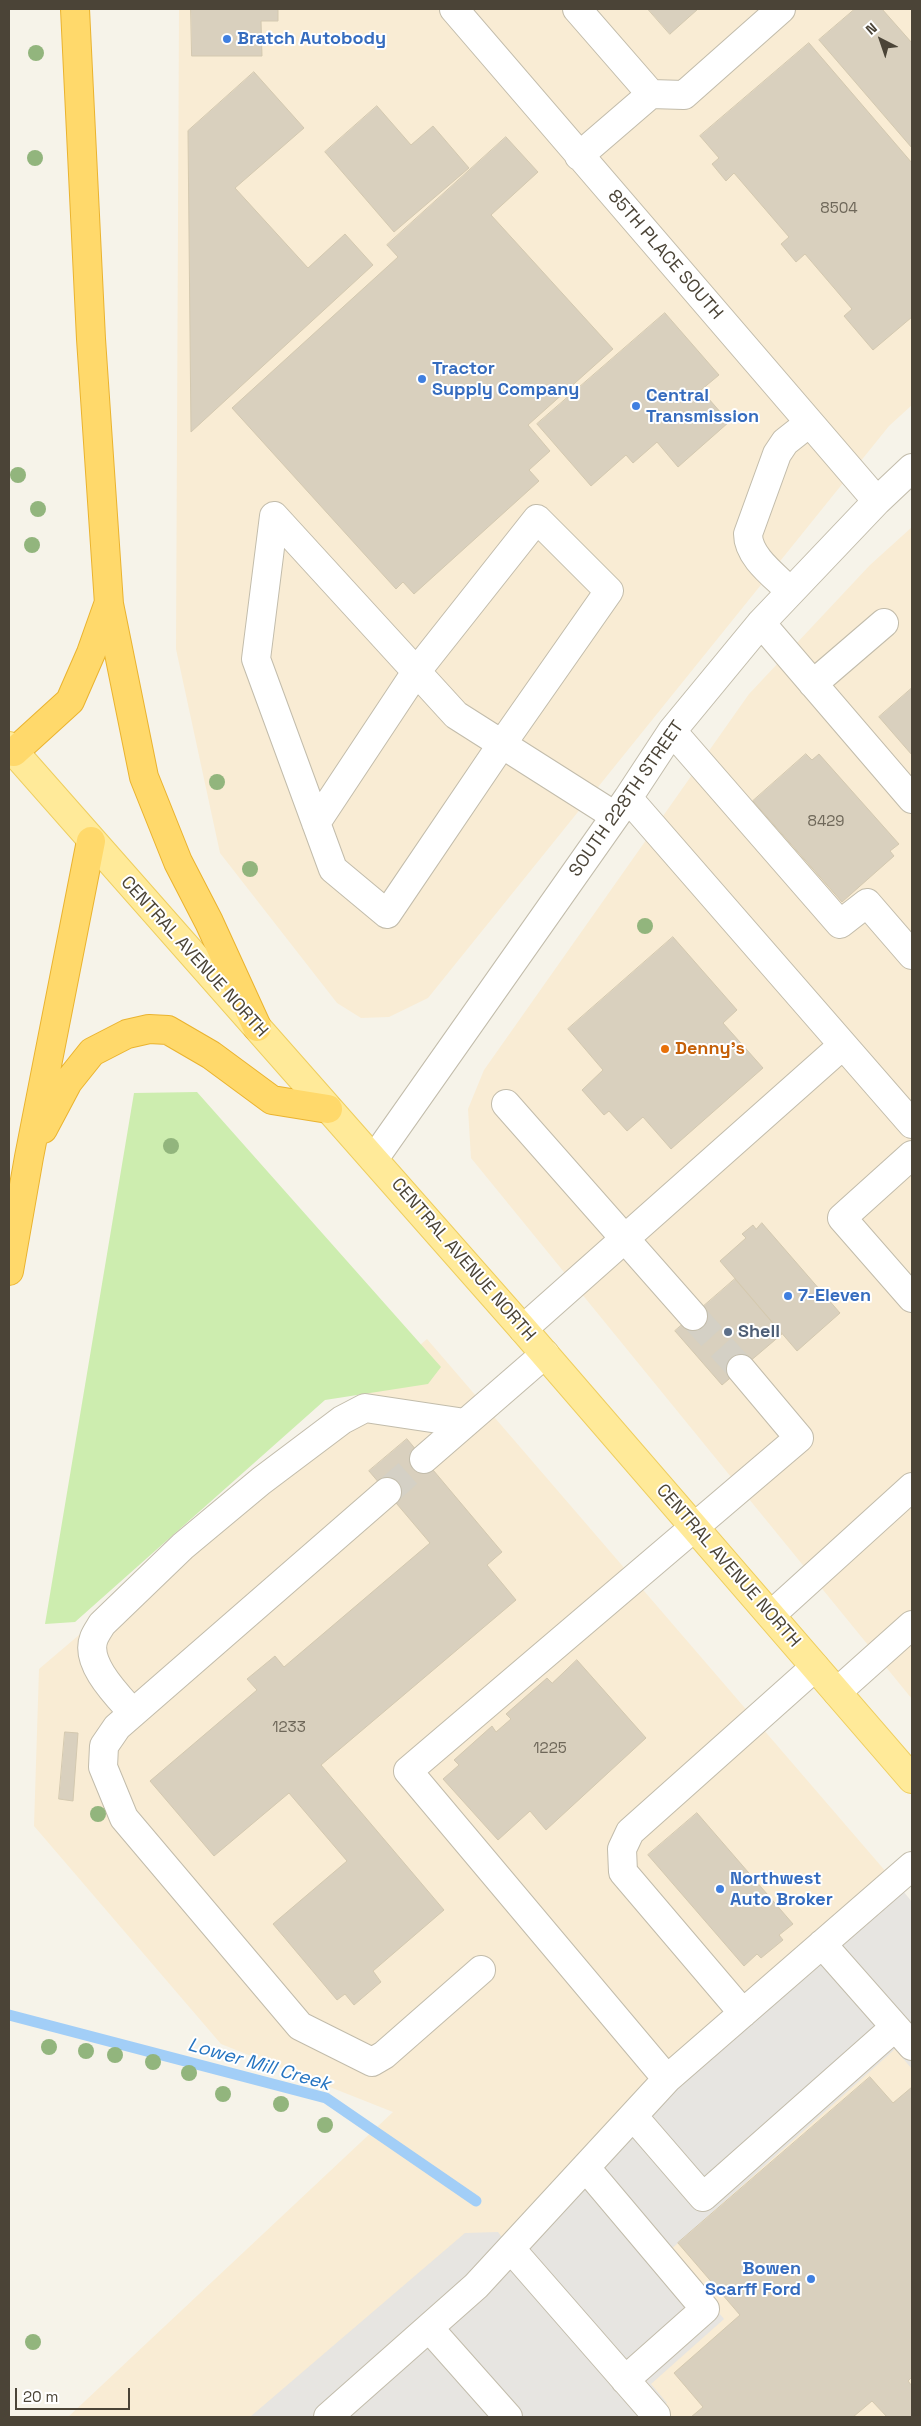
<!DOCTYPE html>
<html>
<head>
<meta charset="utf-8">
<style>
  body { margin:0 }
  #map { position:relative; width:921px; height:2426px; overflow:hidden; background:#f6f3e9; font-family:"Space Grotesk",sans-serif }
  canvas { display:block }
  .frame { position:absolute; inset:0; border:10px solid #4b4437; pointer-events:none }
  .north { position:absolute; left:856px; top:15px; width:50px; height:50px; -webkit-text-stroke:4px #fff; paint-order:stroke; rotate:319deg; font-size:14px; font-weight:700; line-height:20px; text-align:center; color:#4b4437 }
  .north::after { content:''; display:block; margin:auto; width:18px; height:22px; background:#4b4437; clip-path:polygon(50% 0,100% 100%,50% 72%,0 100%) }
  .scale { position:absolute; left:15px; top:2388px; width:115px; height:22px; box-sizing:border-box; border:2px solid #4b4437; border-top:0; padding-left:6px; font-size:15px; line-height:18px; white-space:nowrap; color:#4b4437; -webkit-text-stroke:4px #fff; paint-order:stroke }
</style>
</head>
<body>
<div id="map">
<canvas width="921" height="2426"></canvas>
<div class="frame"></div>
<div class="north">N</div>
<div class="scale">20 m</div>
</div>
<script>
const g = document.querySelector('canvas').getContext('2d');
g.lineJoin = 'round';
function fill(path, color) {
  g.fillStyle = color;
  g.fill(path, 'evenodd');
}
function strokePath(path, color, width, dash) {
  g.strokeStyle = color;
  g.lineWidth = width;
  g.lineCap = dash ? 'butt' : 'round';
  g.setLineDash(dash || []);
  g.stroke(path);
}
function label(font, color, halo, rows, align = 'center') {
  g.font = font + ' "Space Grotesk",sans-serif';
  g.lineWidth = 4;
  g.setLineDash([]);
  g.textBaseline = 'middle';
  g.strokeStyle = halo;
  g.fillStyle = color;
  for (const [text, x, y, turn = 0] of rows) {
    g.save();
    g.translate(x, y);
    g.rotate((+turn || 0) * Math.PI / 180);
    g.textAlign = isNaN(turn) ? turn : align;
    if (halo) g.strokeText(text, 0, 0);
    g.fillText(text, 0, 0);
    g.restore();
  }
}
fill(new Path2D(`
  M179 9H912V405L889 426 428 998 389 1017 361 1018 337 1003 220 853 176 649Z
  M912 527V1699L471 1158 468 1109 484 1070 749 694 870 565Z
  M427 1339 912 1902V2417H68L393 2112 221 2044 34 1826 39 1669Z`), '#f9ecd4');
fill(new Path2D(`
  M197 1092 441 1367 428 1384 325 1400 75 1622 45 1624 134 1093Z`), '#cdedaf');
fill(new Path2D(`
  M895 1881 912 1902V2069L895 2049 668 2252 724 2319 651 2384 667 2403 651 2417H250L465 2233 498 2232 510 2248 586 2168Z`), '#e7e5e1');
strokePath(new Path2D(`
  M9 2015 326 2098 476 2201`), '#a2cef7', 11);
const building = new Path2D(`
  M191 9H278V21H261L262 56H192Z
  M648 9H698L670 34Z
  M855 9H882L912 43V148L819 40Z
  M809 43 912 163V317L873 350 844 316 852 309 805 254 796 262 781 244 789 237 734 173 726 181 712 164 719 158 700 136Z
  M254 72 304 128 235 188 308 268 345 234 373 265 191 432 188 131Z
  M377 106 411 145 433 126 469 168 394 232 325 152Z
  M506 137 538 172 491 215 613 349 528 425 550 451 529 470 539 481 414 594 403 582 396 589 232 408 398 257 387 245Z
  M665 313 719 375 701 390 729 422 678 467 657 442 633 463 626 455 591 486 537 424Z
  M912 688V755L879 717Z
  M806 754 812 760 819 754 899 844 890 851 894 856 842 902 753 801Z
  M673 937 737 1010 723 1023 763 1068 671 1149 643 1117 627 1131 609 1111 604 1115 582 1090 603 1070 568 1029Z
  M762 1223 840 1313 797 1351 720 1261 746 1238 742 1234 753 1225 756 1229Z
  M735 1279 782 1334 722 1385 675 1331Z
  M407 1439 502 1552 487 1565 516 1600 321 1765 444 1910 373 1971 381 1982 354 2005 345 1994 337 2000 273 1924 347 1861 289 1793 214 1856 150 1781 257 1690 247 1679 275 1656 284 1667 430 1543 369 1471Z
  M577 1660 646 1738 546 1830 530 1811 498 1840 443 1779 459 1765 454 1760 492 1726 496 1732 511 1719 506 1714 547 1678 552 1683Z
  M65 1732 78 1733 73 1801 59 1799Z
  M697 1813 793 1924 779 1935 783 1940 761 1958 757 1954 744 1966 648 1855Z
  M870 2077 893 2103 912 2087V2377L908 2381 912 2386V2417H887L872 2401 853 2417H691L703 2407 674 2373 740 2315 678 2243Z`);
fill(building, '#d9d0be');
strokePath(building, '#d4c9b0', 1);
strokePath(new Path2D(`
  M693 1316 741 1369
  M387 1492 424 1459`), '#d4d0c5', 28, [28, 14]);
const minor = new Path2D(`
  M454 9 877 501
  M577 9 651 94 579 156
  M651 94 684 95 781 9
  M790 591C775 576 748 557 748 534L777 454 785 442 809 423
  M761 623 912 799
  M813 684 884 623
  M672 731 840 924 867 903 912 955
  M628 798 912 1124
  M316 823 416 672 537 519 609 591 502 744 387 914 333 869 256 659 274 516 456 715 615 816
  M506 1104 693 1316
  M912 1155 842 1218 912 1298
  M374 1159 628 798 672 731 761 623 877 501 912 468
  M523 1329 843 1045
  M424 1459 545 1354
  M387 1492 117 1727 104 1746 103 1767 124 1818 300 2026 372 2062 384 2055 481 1970
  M771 1615 912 1487
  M837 1692 912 1625
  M133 1713C118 1696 84 1663 94 1638 96 1633 99 1629 102 1624L183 1546 261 1481 342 1420 365 1408 465 1423
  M822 1944 912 2046
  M743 2013 623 1872 622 1849 630 1832 815 1667
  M667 2079 408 1771 799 1438 741 1369
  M633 2116 703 2197 895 2027
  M586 2168 705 2309 625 2380
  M511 2249 656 2415
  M429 2328 508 2417
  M328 2417 476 2286 667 2079 912 1866`);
const major = new Path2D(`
  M9 746 523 1329 912 1779`);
const highway = new Path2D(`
  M75 9 91 339 109 604 144 777 178 862 209 922 257 1027
  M14 752 70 701 91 653 108 605
  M43 1129 68 1082 92 1052 127 1034 149 1029 168 1030 211 1055 272 1100 328 1109
  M9 1271 29 1157 91 841`);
strokePath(minor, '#c2bcab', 30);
strokePath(major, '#eece5f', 30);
strokePath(highway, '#eab32f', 30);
strokePath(minor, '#fff', 28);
strokePath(major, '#ffea99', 28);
strokePath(highway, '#ffd96b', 28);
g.fillStyle = '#92b57d';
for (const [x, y] of [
  [36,53],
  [35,158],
  [18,475],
  [38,509],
  [32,545],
  [217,782],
  [250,869],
  [645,926],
  [171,1146],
  [98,1814],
  [49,2047],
  [86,2051],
  [115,2055],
  [153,2062],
  [189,2073],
  [223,2094],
  [281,2104],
  [325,2125],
  [33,2342]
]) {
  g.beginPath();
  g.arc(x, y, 8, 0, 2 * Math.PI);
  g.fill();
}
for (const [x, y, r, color] of [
  [227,39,5,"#3f7fe0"],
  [422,379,5,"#3f7fe0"],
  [636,406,5,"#3f7fe0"],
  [665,1049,5,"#e8710a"],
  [788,1296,5,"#3f7fe0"],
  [728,1332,5,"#5c6f8a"],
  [720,1889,5,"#3f7fe0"],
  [811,2279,5,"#3f7fe0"]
]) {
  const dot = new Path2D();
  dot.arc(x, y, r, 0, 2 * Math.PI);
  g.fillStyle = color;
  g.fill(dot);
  strokePath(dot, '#fff', 2);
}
label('15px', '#6e6759', null, [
  ["8504",839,209],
  ["8429",826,822],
  ["1233",289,1728],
  ["1225",550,1749]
]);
label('bold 18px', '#366cbe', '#fff', [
  ["Bratch Autobody",237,39],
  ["Tractor",432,369],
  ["Supply Company",432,390],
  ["Central",646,396],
  ["Transmission",646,417],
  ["7-Eleven",798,1296],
  ["Northwest",730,1879],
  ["Auto Broker",730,1900],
  ["Bowen",801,2269,"right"],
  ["Scarff Ford",801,2290,"right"]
], 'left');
label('18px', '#4b4437', '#fff', [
  ["85TH PLACE SOUTH",665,255,49],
  ["SOUTH 228TH STREET",627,799,-55],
  ["CENTRAL AVENUE NORTH",194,957,48],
  ["CENTRAL AVENUE NORTH",463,1260,49],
  ["CENTRAL AVENUE NORTH",728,1566,49]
]);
label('bold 18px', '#c56008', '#fff', [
  ["Denny's",675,1049]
], 'left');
label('bold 18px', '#4e5e75', '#fff', [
  ["Shell",738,1332]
], 'left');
label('italic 19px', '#2574c1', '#fff', [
  ["Lower Mill Creek",259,2065,16]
]);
</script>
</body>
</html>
